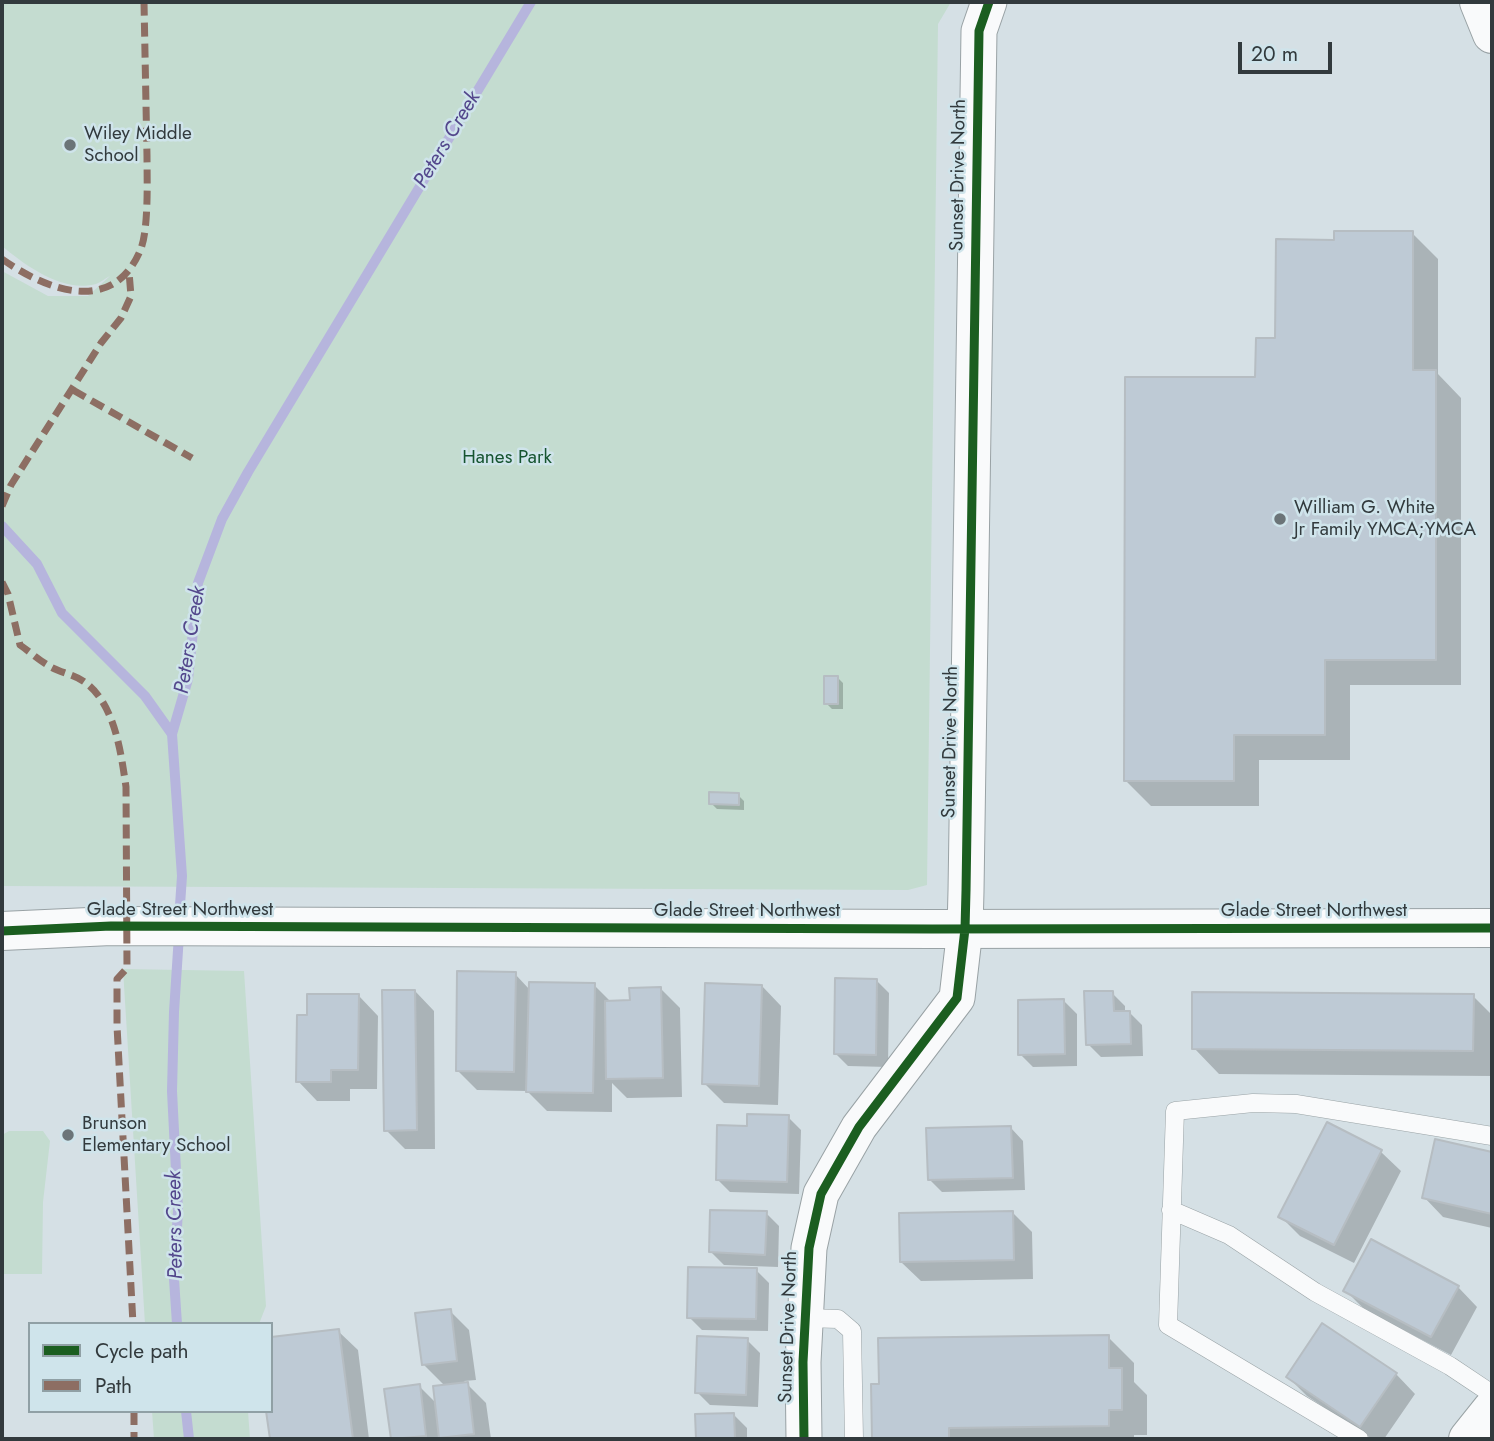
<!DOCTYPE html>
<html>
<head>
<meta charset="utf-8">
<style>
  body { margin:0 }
  #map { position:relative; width:1494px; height:1441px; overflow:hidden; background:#d5e0e5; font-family:Jost,sans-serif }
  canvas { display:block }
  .frame { position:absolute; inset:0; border:4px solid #323a3d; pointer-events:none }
  .legend { position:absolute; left:28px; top:1322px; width:245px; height:91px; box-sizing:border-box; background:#cfe4eb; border:2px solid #90a0a5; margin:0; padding:9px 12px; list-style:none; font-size:21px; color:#323a3d }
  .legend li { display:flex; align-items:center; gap:14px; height:35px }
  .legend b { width:35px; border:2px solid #90a0a5 }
  .scale { position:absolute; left:1238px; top:42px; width:94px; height:32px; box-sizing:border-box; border:4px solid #323a3d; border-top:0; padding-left:9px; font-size:21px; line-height:24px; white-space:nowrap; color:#323a3d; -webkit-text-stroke:5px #cfe4eb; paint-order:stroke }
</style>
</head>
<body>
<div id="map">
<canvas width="1494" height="1441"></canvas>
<div class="frame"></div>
<ul class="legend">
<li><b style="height:9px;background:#1b5e20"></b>Cycle path</li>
<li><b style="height:9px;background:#8d6e63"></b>Path</li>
</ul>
<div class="scale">20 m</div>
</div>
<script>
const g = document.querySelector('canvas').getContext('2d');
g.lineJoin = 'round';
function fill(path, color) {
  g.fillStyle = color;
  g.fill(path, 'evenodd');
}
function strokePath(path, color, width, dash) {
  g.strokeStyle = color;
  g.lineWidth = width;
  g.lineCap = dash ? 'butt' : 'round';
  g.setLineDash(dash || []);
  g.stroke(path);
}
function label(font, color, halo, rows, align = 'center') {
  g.font = font + ' Jost,sans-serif';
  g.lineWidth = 5;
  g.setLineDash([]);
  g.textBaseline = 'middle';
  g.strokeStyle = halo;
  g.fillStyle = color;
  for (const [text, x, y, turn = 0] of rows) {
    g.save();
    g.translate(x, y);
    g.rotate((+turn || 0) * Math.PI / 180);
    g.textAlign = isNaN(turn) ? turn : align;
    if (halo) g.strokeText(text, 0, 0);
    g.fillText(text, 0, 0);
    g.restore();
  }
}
fill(new Path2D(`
  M2 2H951L938 24 927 885 908 890 2 886V271L48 296H88L110 276C106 278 101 282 96 284 63 293 26 266 2 246Z
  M123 969 244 971 266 1306 259 1324H145Z
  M9 1131H43L50 1141 43 1202 42 1274H2V1135Z
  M152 1411H248L250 1439H154Z`), '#c4dcd0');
fill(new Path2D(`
  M1412 233 1438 259V374L1461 398V685H1350V760H1259V806H1151L1126 781 1257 379 1277 339 1336 241Z
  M837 677 843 683V709H832L826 703Z
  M738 795 744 801V810L717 809 711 803Z
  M515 974 530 990 594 985 611 1002H632L661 989 680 1008 682 1097 627 1098 612 1083V1112L547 1111 527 1091 477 1090 458 1071Z
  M876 980 889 993 888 1067 848 1066 835 1053Z
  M762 986 781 1006 778 1105 724 1103 704 1083Z
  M415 991 434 1011 435 1149H405L386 1130Z
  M1112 993 1125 1006V1013L1129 1012 1142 1025 1143 1056 1101 1057 1088 1044Z
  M359 996 378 1016 377 1089H350V1101H317L298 1081 309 1017Z
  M1473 996 1492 1015V1076L1219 1074 1194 1048Z
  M1064 1001 1077 1014V1066L1033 1067 1020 1054Z
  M788 1117 801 1130 799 1194 730 1192 717 1179 749 1128Z
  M1011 1128 1023 1141 1025 1190 942 1192 929 1179Z
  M1436 1142 1492 1154V1228L1443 1217 1424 1197Z
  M1381 1152 1401 1171 1354 1263 1300 1236 1281 1217Z
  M766 1213 779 1226 778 1267 724 1265 711 1252Z
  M1013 1213 1032 1232 1033 1279 921 1281 901 1262Z
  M756 1270 769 1283 768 1331 702 1330 689 1317Z
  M1458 1287 1477 1307 1451 1355 1365 1310 1345 1290Z
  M450 1311 469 1330 476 1380 464 1381 486 1403 491 1439H393L386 1390 419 1386 437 1404 445 1386 423 1364Z
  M338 1331 358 1350 369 1439H271L268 1411H271Z
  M1108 1337 1134 1363V1382L1147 1395V1435H1134V1439H874L873 1386Z
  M747 1340 760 1353 758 1407 710 1405 697 1392Z
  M1396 1374 1415 1394 1384 1439H1372L1307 1396 1288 1377Z
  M697 1415H734L747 1428V1439H697Z`), '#0003');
strokePath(new Path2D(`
  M2 526 37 564 62 613 145 696 172 734
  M179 920 182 876 172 734 188 679 198 583 222 519 248 472 531 2
  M177 1324 174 1279 178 1210 172 1091 174 1012 179 935
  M186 1411 189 1439`), '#b6b5dd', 10);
const building = new Path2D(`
  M1334 231H1413V370H1436V660H1325V735H1234V781H1124L1125 377H1255L1256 338H1275L1276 239 1334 240Z
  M824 676H838V704H824Z
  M709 792 739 793V805L709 804Z
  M457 971 516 972 514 1072 456 1071Z
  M835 978 877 979 876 1055 834 1054Z
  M529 982 595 983 593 1093 526 1092Z
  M705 983 762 985 759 1086 702 1084Z
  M661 987 663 1078 606 1079 605 1001 630 1000 629 988Z
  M382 990H415L417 1130 384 1131Z
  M1084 991H1113L1114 1011H1130L1131 1044 1086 1045Z
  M1192 992 1474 994 1473 1051 1192 1049Z
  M307 994H359L358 1070H331V1082H296L297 1015H307Z
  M1064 999 1065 1054 1018 1055V1000Z
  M747 1114 789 1115 787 1182 716 1180 717 1125 747 1126Z
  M1327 1122 1382 1150 1334 1245 1278 1217Z
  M1011 1126 1013 1178 928 1180 926 1128Z
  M1435 1139 1492 1152V1214L1422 1198Z
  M710 1210 767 1211 765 1255 709 1252Z
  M1013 1211 1014 1260 900 1262 899 1213Z
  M1371 1239 1459 1286 1431 1337 1343 1291Z
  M688 1267 757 1268 756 1319 687 1318Z
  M451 1309 457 1361 422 1365 415 1313Z
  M1322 1323 1397 1373 1360 1427 1286 1377Z
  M339 1329 353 1439H270L266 1411H271V1337Z
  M1109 1335V1368H1122V1410H1109V1426L949 1428V1439H872L871 1384H879L878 1338Z
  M697 1336 748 1338 746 1395 695 1393Z
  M468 1382 474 1434 439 1438 433 1386Z
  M420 1384 426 1436 391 1439 384 1389Z
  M734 1413 735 1439H696L695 1414Z`);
fill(building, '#becad5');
strokePath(building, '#b6bdc2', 2);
const service = new Path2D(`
  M1171 1210 1229 1235 1315 1292 1450 1366 1492 1394
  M805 1318 838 1319 852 1331 854 1439
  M1359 1439 1168 1325 1175 1111 1253 1103 1296 1104 1492 1136`);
const minor = new Path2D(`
  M804 1439 803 1362 809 1248 821 1194 859 1127 957 998 965 929 966 891 979 31 989 2`);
const tertiary = new Path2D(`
  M1479 2 1492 34
  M2 931 111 926 932 929 1492 928
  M1468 1439 1492 1409`);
strokePath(service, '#99a2a5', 19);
strokePath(minor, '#99a2a5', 37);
strokePath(tertiary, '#99a2a5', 40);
strokePath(service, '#f9fafb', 18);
strokePath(minor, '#f9fafb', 35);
strokePath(tertiary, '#f9fafb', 38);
strokePath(new Path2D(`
  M2 259C46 290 112 316 140 251 149 231 147 179 147 156 146 105 145 53 144 2
  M73 390 192 458
  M2 506 11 485 101 343 121 318 131 296 129 272
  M2 582 8 594 20 645C30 652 40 661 51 667 62 673 76 675 86 683 115 705 121 753 126 787L127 968 117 979V1026L133 1324
  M134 1411V1439`), '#8d6e63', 7, [14, 7]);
strokePath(new Path2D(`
  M2 931 111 926 932 929 1492 928
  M804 1439 803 1362 809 1248 821 1194 859 1127 957 998 965 929 966 891 979 31 989 2`), '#1b5e20', 9);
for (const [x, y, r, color] of [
  [70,145,7,"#6b7478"],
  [1280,519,7,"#6b7478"],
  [68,1135,7,"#6b7478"]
]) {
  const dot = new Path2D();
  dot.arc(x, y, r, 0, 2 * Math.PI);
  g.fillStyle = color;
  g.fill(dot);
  strokePath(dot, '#cfe4eb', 2.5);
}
label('19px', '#323a3d', '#cfe4eb', [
  ["Wiley Middle",84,134],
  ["School",84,156],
  ["William G. White",1294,508],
  ["Jr Family YMCA;YMCA",1294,530],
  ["Brunson",82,1124],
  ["Elementary School",82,1146]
], 'left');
label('19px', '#323a3d', '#cfe4eb', [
  ["Sunset Drive North",959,175,-89],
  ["Sunset Drive North",951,742,-89],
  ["Glade Street Northwest",180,910],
  ["Glade Street Northwest",747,911],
  ["Glade Street Northwest",1314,911],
  ["Sunset Drive North",789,1327,-88]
]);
label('19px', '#165430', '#cfe4eb', [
  ["Hanes Park",507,458]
]);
label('italic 21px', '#53478c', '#cfe4eb', [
  ["Peters Creek",448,140,-59],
  ["Peters Creek",191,640,-81],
  ["Peters Creek",176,1225,-91]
]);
</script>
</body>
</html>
